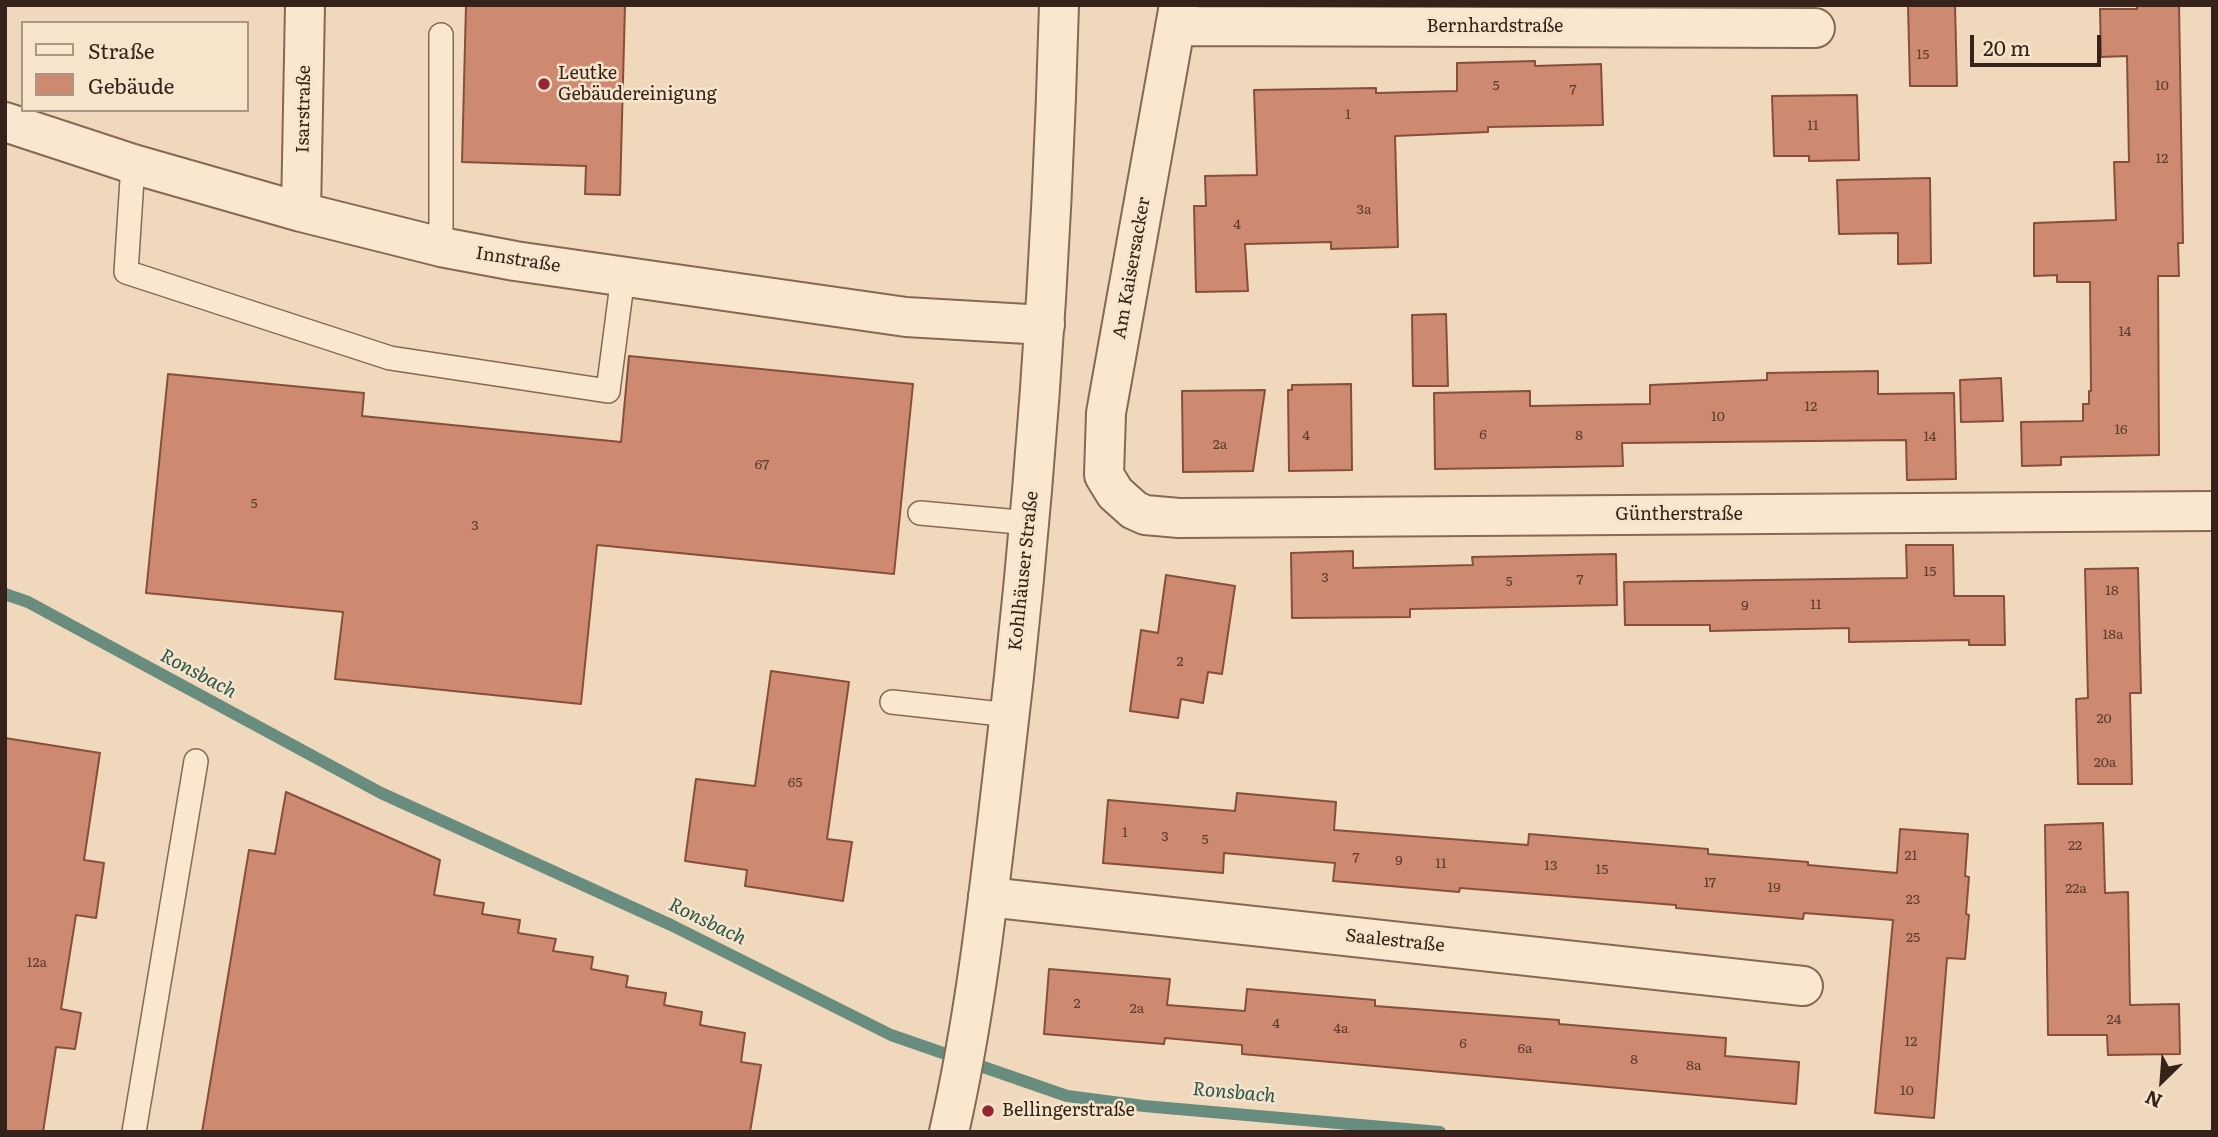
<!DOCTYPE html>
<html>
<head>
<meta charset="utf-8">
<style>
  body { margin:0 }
  #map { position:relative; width:2218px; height:1137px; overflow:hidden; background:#efd8bc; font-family:Literata,serif }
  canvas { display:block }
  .frame { position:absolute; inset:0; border:7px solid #35231b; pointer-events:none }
  .legend { position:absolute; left:21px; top:21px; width:228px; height:91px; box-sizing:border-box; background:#f6e4cb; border:2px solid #a99785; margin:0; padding:9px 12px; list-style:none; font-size:21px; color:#35231b }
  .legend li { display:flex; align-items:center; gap:14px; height:35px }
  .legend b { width:35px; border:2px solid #a99785 }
  .north { position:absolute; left:2127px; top:1046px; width:70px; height:70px; -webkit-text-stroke:5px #f6e4cb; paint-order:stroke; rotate:205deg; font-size:19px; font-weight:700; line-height:28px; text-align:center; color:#35231b }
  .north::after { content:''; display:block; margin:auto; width:24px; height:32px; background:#35231b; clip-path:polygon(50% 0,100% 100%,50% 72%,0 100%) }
  .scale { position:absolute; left:1970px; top:35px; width:131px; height:32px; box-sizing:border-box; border:4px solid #35231b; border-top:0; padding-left:9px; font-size:21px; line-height:24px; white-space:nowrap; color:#35231b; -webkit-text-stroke:5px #f6e4cb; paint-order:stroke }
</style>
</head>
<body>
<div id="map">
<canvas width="2218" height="1137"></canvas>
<div class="frame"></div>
<ul class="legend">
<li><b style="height:9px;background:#f9e7cf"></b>Straße</li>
<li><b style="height:19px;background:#ce8a70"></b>Gebäude</li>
</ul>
<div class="north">N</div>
<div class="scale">20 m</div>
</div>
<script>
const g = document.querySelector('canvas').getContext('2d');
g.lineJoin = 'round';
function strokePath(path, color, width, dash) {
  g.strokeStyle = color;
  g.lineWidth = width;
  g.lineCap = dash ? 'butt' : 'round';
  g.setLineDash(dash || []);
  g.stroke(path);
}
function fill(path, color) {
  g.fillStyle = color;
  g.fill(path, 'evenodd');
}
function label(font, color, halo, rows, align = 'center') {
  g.font = font + ' Literata,serif';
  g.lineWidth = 5;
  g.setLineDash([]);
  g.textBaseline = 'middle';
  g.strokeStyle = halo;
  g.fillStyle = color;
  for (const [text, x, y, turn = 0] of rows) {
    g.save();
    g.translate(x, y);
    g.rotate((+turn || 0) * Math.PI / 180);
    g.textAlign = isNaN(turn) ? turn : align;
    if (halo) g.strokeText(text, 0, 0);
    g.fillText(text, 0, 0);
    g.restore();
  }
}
strokePath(new Path2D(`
  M5 594 28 602 381 793 671 925 891 1035 1067 1096 1144 1106 1440 1132`), '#688d7e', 12);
const building = new Path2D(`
  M466 5H625L620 195 585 194 586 166 462 162Z
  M1908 5H1955L1957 86H1910Z
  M2137 5H2179L2183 243H2178L2179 276H2158L2159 455 2061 457V465L2022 466 2021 422 2083 421V404H2089V391H2091L2090 282H2057V275L2034 276V223L2116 220 2114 162H2129L2127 56 2101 57 2100 9H2137Z
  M1535 61V66L1601 64 1603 125 1488 127V132L1395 136 1398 247 1331 249V242L1245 244 1248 291 1196 292 1194 206H1206L1205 176 1257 175 1254 90 1376 88V93L1457 91V63Z
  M1857 95 1859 160 1809 161V156H1774L1772 96Z
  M1930 178 1931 263 1898 264V233L1839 234 1837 180Z
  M1446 314 1448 386H1413L1412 315Z
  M629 356 913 384 894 574 597 545 581 704 335 679 343 612 146 593 168 374 364 393 362 416 621 442Z
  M1878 371V394L1954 393 1956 479 1907 480 1906 440 1622 443 1623 466 1435 469 1434 393 1530 391V406L1650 404V385L1767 380V373Z
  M2001 378 2003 421 1961 422 1960 380Z
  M1351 384 1352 470 1289 471 1288 390H1292V385Z
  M1265 390 1253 471 1183 472 1182 391Z
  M1906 545H1953L1954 596H2004L2005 645H1969V640L1849 642V628L1710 631V625H1625L1624 582 1907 578Z
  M1353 551V568L1473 565 1472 557 1616 554 1617 605 1410 609V617L1292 618 1291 553Z
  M2138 568 2141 693H2130L2132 784H2078L2076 699 2088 698 2085 569Z
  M1166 575 1235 586 1222 674 1208 672 1203 703 1181 699 1178 718 1130 711 1141 630 1158 633Z
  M771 671 849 682 827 839 852 842 843 901 745 886 747 870 685 861 696 779 755 786Z
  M5 738 100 753 84 860 104 863 96 918 76 915 61 1009 81 1013 75 1049 56 1047 43 1132H5Z
  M286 792 440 860 434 895 484 903 482 914 520 920 518 933 556 939 553 951 593 957 591 969 628 976 626 987 666 993 664 1005 702 1012 700 1025 745 1033 741 1062 761 1065 750 1132H202L249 850 275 854Z
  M1237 793 1336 802 1334 830 1528 845 1529 834 1708 849V854L1808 862V865L1897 873 1900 829 1968 834 1965 876 1969 877 1966 914 1969 915 1965 959 1947 958 1934 1118 1875 1113 1893 920 1804 913 1803 919 1676 908V905L1460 888 1459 892 1333 881 1335 863 1224 853 1223 873 1103 863 1108 800 1235 811Z
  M2103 823 2105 893 2128 892 2130 1005 2179 1004 2180 1054 2108 1055 2107 1035H2048L2045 825Z
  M1049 969 1170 979 1167 1005 1245 1011 1247 989 1375 1000V1006L1559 1020V1024L1726 1038 1725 1056 1799 1062 1796 1104 1242 1054V1045L1165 1038 1164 1044 1044 1034Z`);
fill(building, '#ce8a70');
strokePath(building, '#864e3b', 2);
const service = new Path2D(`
  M441 35V247
  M133 164 126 272 390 358 608 391 623 276
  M920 513 1030 523
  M892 702 1010 715
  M134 1132 196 761`);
const minor = new Path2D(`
  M1179 5 1106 413 1104 475 1115 493 1134 510 1145 515 1179 518 2213 511
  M1175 26 1815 28
  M5 122 133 164 301 212 441 247 515 261 906 317 1045 325
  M301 212 305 5
  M988 897 1803 986`);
const tertiary = new Path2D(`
  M949 1132C976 1013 989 892 1003 772 1034 517 1052 261 1059 5`);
strokePath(service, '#866855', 26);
strokePath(minor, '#866855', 42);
strokePath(tertiary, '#866855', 42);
strokePath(service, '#f9e7cf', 23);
strokePath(minor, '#f9e7cf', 38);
strokePath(tertiary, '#f9e7cf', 38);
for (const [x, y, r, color] of [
  [544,84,7,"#962435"],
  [988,1111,7,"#962435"]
]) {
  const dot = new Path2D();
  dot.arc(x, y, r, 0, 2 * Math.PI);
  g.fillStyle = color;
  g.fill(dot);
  strokePath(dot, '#f6e4cb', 2.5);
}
label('14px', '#5b3d30', null, [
  ["15",1923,55],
  ["5",1496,86],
  ["10",2162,86],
  ["7",1573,90],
  ["1",1348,115],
  ["11",1813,126],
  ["12",2162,159],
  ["3a",1364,210],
  ["4",1237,225],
  ["14",2125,332],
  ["12",1811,407],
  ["10",1718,417],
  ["16",2121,430],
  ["6",1483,435],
  ["4",1306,436],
  ["8",1579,436],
  ["14",1930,437],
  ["2a",1220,445],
  ["67",762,465],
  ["5",254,504],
  ["3",475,526],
  ["15",1930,572],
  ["3",1325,578],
  ["7",1580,580],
  ["5",1509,582],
  ["18",2112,591],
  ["11",1816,605],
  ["9",1745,606],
  ["18a",2113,635],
  ["2",1180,662],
  ["20",2104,719],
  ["20a",2105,763],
  ["65",795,783],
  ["1",1125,833],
  ["3",1165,837],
  ["5",1205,840],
  ["22",2075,846],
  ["21",1911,856],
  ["7",1356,858],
  ["9",1399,861],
  ["11",1441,864],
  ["13",1551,866],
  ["15",1602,870],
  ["17",1710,883],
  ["19",1774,888],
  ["22a",2076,889],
  ["23",1913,900],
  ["25",1913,938],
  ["12a",37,963],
  ["2",1077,1004],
  ["2a",1137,1009],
  ["24",2114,1020],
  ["4",1276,1024],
  ["4a",1341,1029],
  ["12",1911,1042],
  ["6",1463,1044],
  ["6a",1525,1049],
  ["8",1634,1060],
  ["8a",1694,1066],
  ["10",1907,1091]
]);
label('18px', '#35231b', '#f6e4cb', [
  ["Bernhardstraße",1495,27],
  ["Isarstraße",304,109,-89],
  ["Innstraße",518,260,9],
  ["Am Kaisersacker",1132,268,-80],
  ["Güntherstraße",1679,515],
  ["Kohlhäuser Straße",1024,571,-84],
  ["Saalestraße",1395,941,6]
]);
label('18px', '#35231b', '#f6e4cb', [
  ["Leutke",558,74],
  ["Gebäudereinigung",558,95],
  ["Bellingerstraße",1002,1111]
], 'left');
label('italic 19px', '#29554c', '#f6e4cb', [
  ["Ronsbach",198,674,28],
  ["Ronsbach",707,922,26],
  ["Ronsbach",1234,1093,5]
]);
</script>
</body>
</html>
